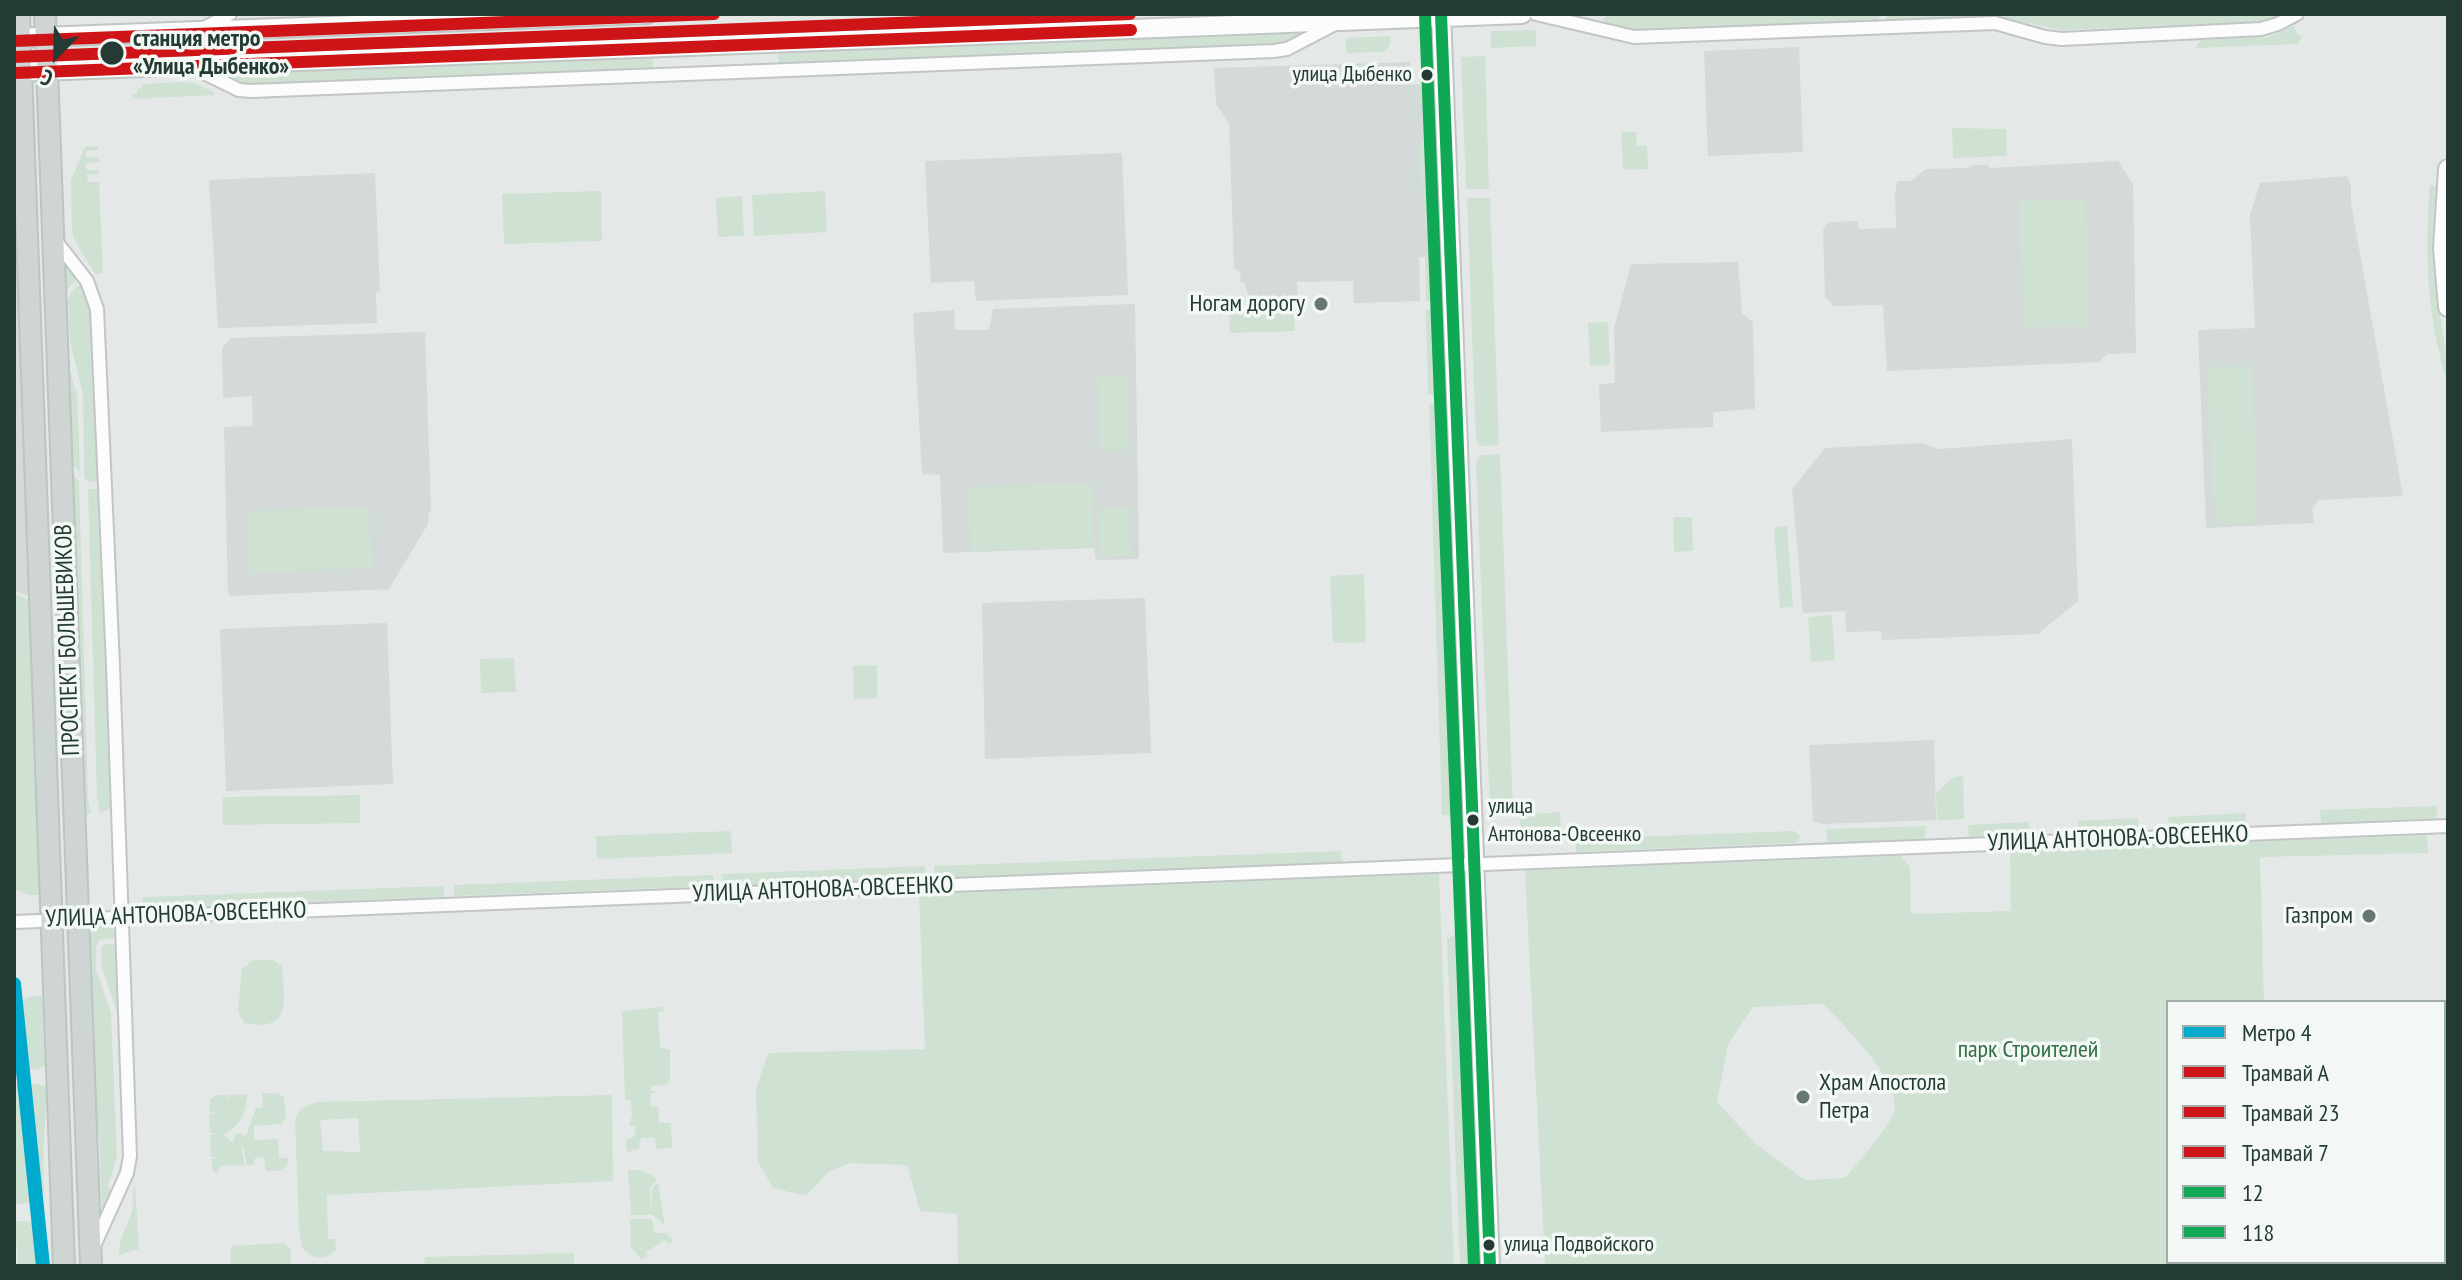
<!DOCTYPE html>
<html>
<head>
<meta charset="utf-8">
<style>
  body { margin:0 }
  #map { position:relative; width:2462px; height:1280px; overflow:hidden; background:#e4e9e7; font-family:"PT Sans Narrow",sans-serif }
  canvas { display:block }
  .frame { position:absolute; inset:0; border:16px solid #233b33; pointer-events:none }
  .legend { position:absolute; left:2166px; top:1000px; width:280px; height:264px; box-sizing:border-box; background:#f3f8f5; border:2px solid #a0aca7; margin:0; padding:10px 14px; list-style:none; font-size:24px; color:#233b33 }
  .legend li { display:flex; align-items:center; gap:16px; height:40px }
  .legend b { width:40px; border:2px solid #a0aca7 }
  .north { position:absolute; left:16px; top:16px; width:80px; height:80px; -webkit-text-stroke:6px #f3f8f5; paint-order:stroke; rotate:203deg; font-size:22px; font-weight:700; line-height:32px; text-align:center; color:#233b33 }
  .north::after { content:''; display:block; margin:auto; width:28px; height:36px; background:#233b33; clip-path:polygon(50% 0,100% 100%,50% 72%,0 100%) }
</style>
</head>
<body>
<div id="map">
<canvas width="2462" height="1280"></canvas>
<div class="frame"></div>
<ul class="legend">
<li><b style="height:10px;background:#00a9ce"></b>Метро 4</li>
<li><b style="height:10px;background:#ce1417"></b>Трамвай А</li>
<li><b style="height:10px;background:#ce1417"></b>Трамвай 23</li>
<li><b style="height:10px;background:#ce1417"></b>Трамвай 7</li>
<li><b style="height:10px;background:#10a855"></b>12</li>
<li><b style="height:10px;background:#10a855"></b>118</li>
</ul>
<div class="north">С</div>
</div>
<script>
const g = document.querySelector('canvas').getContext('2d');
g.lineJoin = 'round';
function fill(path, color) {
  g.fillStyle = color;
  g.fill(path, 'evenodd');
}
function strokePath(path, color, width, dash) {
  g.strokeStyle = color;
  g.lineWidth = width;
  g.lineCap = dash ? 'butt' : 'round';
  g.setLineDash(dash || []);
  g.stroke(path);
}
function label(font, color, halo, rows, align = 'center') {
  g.font = font + ' "PT Sans Narrow",sans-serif';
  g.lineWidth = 7;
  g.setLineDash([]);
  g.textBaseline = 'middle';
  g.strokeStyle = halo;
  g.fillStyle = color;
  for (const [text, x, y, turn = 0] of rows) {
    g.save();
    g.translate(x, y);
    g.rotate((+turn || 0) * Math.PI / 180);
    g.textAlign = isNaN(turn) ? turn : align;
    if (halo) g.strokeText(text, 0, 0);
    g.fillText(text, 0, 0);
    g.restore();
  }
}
fill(new Path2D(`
  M1799 47 1803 152 1708 156 1704 51Z
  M1410 62 1411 85 1419 84 1431 93 1438 256 1419 257 1420 301 1354 303 1353 281 1297 282 1298 305 1259 306 1250 302 1245 283H1241L1240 272 1234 268 1229 123 1216 104 1214 68Z
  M1122 153 1128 295 976 301 974 281 931 283 925 161Z
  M2118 161 2133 184 2136 353 2107 354 2099 362 1887 371 1883 305 1834 306 1825 297 1823 230 1826 225 1830 222 1858 221 1859 229 1896 228 1895 195 1897 181H1911L1926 169 1968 168 1973 165H1988L1990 168Z
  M375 173 380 291 376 292 377 323 218 328 209 180Z
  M2347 176 2351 186V203L2403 496 2319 500 2312 509 2314 523 2206 528 2198 330 2255 328 2250 215 2260 183Z
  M14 249H15L34 598 14 591Z
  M1738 262 1742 313 1753 322 1755 409 1713 412V427L1601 432 1599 384 1615 383 1614 328 1631 264Z
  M1135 304 1139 559 1096 560 1094 548 943 553 940 475 922 474 913 313 954 310 955 330H989L993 309Z
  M425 332 431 510 429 512 428 524 389 589 231 596 228 593 224 427 253 426 252 396 223 398 222 348 231 338Z
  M2072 439 2078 601 2038 634 1882 640 1881 631 1846 632 1845 611 1803 613 1792 489 1825 448 1923 443 1939 449Z
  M1145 598 1151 753 985 759 982 603Z
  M387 623 393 784 226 791 220 629Z
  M1934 740 1936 820 1822 824 1813 822 1809 745Z`), '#d3dad7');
fill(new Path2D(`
  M1626 14H1879V21L1635 31 1605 23 1603 20 1605 17Z
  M1886 14H2284L2263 22 2063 30 1995 17 1886 21Z
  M2294 26 2296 33 2302 36 2298 44 2195 48 2201 40 2269 37Z
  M1536 30V46L1491 48V31Z
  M1298 31 1299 34 1292 41 1276 45 779 64 777 49Z
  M1391 36 1390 45 1383 52 1347 53 1345 38Z
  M653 53V70L245 84 225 75 257 67Z
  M1485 56 1489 189H1466L1461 57Z
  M183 82 196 84 214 92V95L133 99 132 94H137V89L142 88V84Z
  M1952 128 2006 129 2007 156 1953 158Z
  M1621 132H1636L1637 146H1647L1648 169 1623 170Z
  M1432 142 1436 228 1424 229 1419 143Z
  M98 146V150L86 151V158L99 157V162L86 163 87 170H99V174L87 175 88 182H99L103 273 95 274 73 237 72 227 71 180 85 147Z
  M2430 185 2436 186C2434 221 2432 256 2437 292 2440 323 2448 353 2448 384 2427 320 2424 252 2430 185Z
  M601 191 602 241 504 244 502 194Z
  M825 191 827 232 754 236 752 195Z
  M742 196 744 236 718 237 716 198Z
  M1467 198H1490L1499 445 1480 446 1476 441Z
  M2085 199 2088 326 2023 327 2020 201Z
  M1425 257H1444L1446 297 1440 301H1426Z
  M64 264 78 278 64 293 65 352 77 395 80 472 72 465 67 464Z
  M81 283 92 310 99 482H89L84 477 83 394 70 342 68 300 71 292Z
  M1294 305 1295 331 1230 333 1229 308Z
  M1440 309 1447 312 1449 393 1428 395 1426 310Z
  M1608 322 1610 365 1590 366 1588 323Z
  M2252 366 2257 523 2220 524 2213 497 2207 367Z
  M1126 375 1129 450 1101 451 1098 376Z
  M1429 404H1450L1466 833H1458L1457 815H1442Z
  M1500 454 1513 808 1490 810 1476 462 1481 455Z
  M67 474 72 475 79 481 88 799 91 814 80 815Z
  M1092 483 1094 547 971 551 969 487Z
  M88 489H99L111 807 100 814 97 799Z
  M369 507 372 568 249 573 247 511Z
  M1129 508 1131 556 1100 557 1098 509Z
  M1673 517H1692L1693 551 1674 552Z
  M1787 526 1793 607 1780 608 1774 527Z
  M1364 574 1366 642 1333 643 1330 576Z
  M14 593 29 600 40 895H29L14 889Z
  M1832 615 1835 660 1811 662 1808 617Z
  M514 658 516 692 481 693 480 659Z
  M877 665V698L854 699 853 666Z
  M1963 776 1964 819 1937 820 1936 793 1954 777Z
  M360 795V823L223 825V797Z
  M2437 806V814L2434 819 2323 823 2321 821 2320 810Z
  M1560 812 1561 830 1555 834 1521 835 1520 815Z
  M2246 813V826L2170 829 2168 817Z
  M2138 818V830L2079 832 2078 821Z
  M2029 822V834L1969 837 1968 825Z
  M1927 826 1924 839 1827 843V829Z
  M731 831 732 853 597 859 596 836Z
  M1794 831 1800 836 1799 841 1794 843 1576 852V839Z
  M2425 835 2427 838 2428 853 2260 857 2264 1002H2168V1262H2273V1266H1545L1525 870 1901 856 1910 867 1911 914 2011 911 2010 851ZM1823 1004C1842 1023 1903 1083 1894 1112 1889 1127 1856 1165 1845 1178L1805 1180 1755 1143 1717 1102 1728 1044 1753 1007Z
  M1341 851 1342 862 935 878 934 866Z
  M925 866V878L723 887 722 874Z
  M1439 874 1454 1266H958L957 1214 920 1211 907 1165 851 1163 828 1172 806 1196 773 1188 758 1162 756 1089 768 1053 925 1049 919 894Z
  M713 875 714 886 454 896V885Z
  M444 886V897L143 908V897Z
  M90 926 112 927 116 938 100 940 96 946V969L111 1014 117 1156 108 1186 112 1192 102 1211 99 1135 92 1106 88 929Z
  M1464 929 1465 937H1470L1483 1266H1460L1447 939Z
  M104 944H116L124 1158 114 1187 122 1158 117 1012 102 968 101 949Z
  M253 960H273L282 966C284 1000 293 1033 244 1023L238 1011 242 969Z
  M42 996 45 1065 38 1069 16 1071 14 1007 28 997Z
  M662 1007 665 1011 658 1012 660 1047 670 1050V1080L667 1084 651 1086V1090L657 1092 650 1094 651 1107H659V1123H671L672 1148 656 1149 655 1138H641L639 1149 627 1152 626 1140 634 1137 636 1127 629 1126 632 1115 631 1101 625 1100 622 1011Z
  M14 1084H35L47 1087 43 1160 44 1191 29 1203 14 1204Z
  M262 1093H277L284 1097 286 1117 281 1124 254 1126V1140L278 1139 279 1158H288L287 1166 279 1171H266L264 1157 254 1159V1165H247L243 1147 241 1146 245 1165 220 1166 218 1173 213 1172 211 1159 218 1157H211L210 1135 217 1134 210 1132 209 1114 216 1113 209 1112 210 1099 216 1095H226L228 1101V1095L248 1094C245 1110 243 1126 223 1134L233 1143 236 1133 246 1136 256 1108 263 1107Z
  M612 1095 613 1181 327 1195 328 1239H335L336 1250C325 1260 313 1260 302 1248L299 1229 295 1120C299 1107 307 1105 319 1102ZM358 1118 360 1152 323 1151 320 1120Z
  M628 1170H641L655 1177 656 1181 650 1188 651 1212 652 1189 658 1182 665 1225 652 1215H631Z
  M135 1184 139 1249 119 1255C118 1236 132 1222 133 1203 133 1195 131 1193 135 1184Z
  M630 1219H652L655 1233H666L673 1240 670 1244 665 1240 646 1252 648 1257 641 1259 631 1247Z
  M15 1221C49 1220 47 1238 48 1266H18Z
  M285 1243 291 1249V1266H231V1246Z
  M574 1253V1266H425L424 1257Z`), '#cfe1d3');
const street = new Path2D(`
  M1536 14 1634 37 1995 23 2045 37 2062 39 2261 29 2278 24 2297 14
  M204 28 230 14
  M192 67 239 90 251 91 1274 51 1287 49 1337 23
  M55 240 87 281 97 309 113 665 130 1156 127 1173 93 1248
  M14 922 2448 826`);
const secondary = new Path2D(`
  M1441 14 1490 1266
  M14 38 647 14
  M14 72 1522 14
  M2448 169 2443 248 2448 307`);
const primary = new Path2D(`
  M19 14 64 1266
  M45 14 91 1266`);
strokePath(street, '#c1c6c4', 16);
strokePath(secondary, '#c0c6c4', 22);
strokePath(primary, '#bdc5c2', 24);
strokePath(street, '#fbfcfb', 12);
strokePath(secondary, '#fbfcfb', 18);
strokePath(primary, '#ced5d3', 20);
strokePath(new Path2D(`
  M1441 14 1490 1266`), '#10a855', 12);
strokePath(new Path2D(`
  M1425 15 1474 1266`), '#10a855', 12);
strokePath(new Path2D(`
  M14 57 1130 14`), '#ce1417', 12);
strokePath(new Path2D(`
  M15 73 1131 30`), '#ce1417', 12);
strokePath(new Path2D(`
  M14 41 714 14`), '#ce1417', 12);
strokePath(new Path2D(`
  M14 984 43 1266`), '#00a9ce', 14);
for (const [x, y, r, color] of [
  [112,53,13,"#233b33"],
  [1427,75,7,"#233b33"],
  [1321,304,8,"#677872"],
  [1473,820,7,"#233b33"],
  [2369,916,8,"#677872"],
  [1803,1097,8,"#677872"],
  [1489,1245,7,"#233b33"]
]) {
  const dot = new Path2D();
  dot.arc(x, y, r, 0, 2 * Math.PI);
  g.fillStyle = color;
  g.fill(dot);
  strokePath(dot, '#f3f8f5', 3);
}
label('22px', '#233b33', '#f3f8f5', [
  ["улица Дыбенко",1412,75,"right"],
  ["улица",1488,807],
  ["Антонова-Овсеенко",1488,835],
  ["улица Подвойского",1504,1245]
], 'left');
label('bold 24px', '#233b33', '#f3f8f5', [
  ["станция метро",133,39],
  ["«Улица Дыбенко»",133,67]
], 'left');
label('24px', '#233b33', '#f3f8f5', [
  ["Ногам дорогу",1305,304],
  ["Газпром",2353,916],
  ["Храм Апостола",1819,1083,"left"],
  ["Петра",1819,1111,"left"]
], 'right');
label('24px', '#233b33', '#f3f8f5', [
  ["ПРОСПЕКТ БОЛЬШЕВИКОВ",68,640,-92],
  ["УЛИЦА АНТОНОВА-ОВСЕЕНКО",2118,839,-2],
  ["УЛИЦА АНТОНОВА-ОВСЕЕНКО",823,890,-2],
  ["УЛИЦА АНТОНОВА-ОВСЕЕНКО",176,915,-2]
]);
label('24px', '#306f44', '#f3f8f5', [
  ["парк Строителей",2028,1050]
]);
</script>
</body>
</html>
